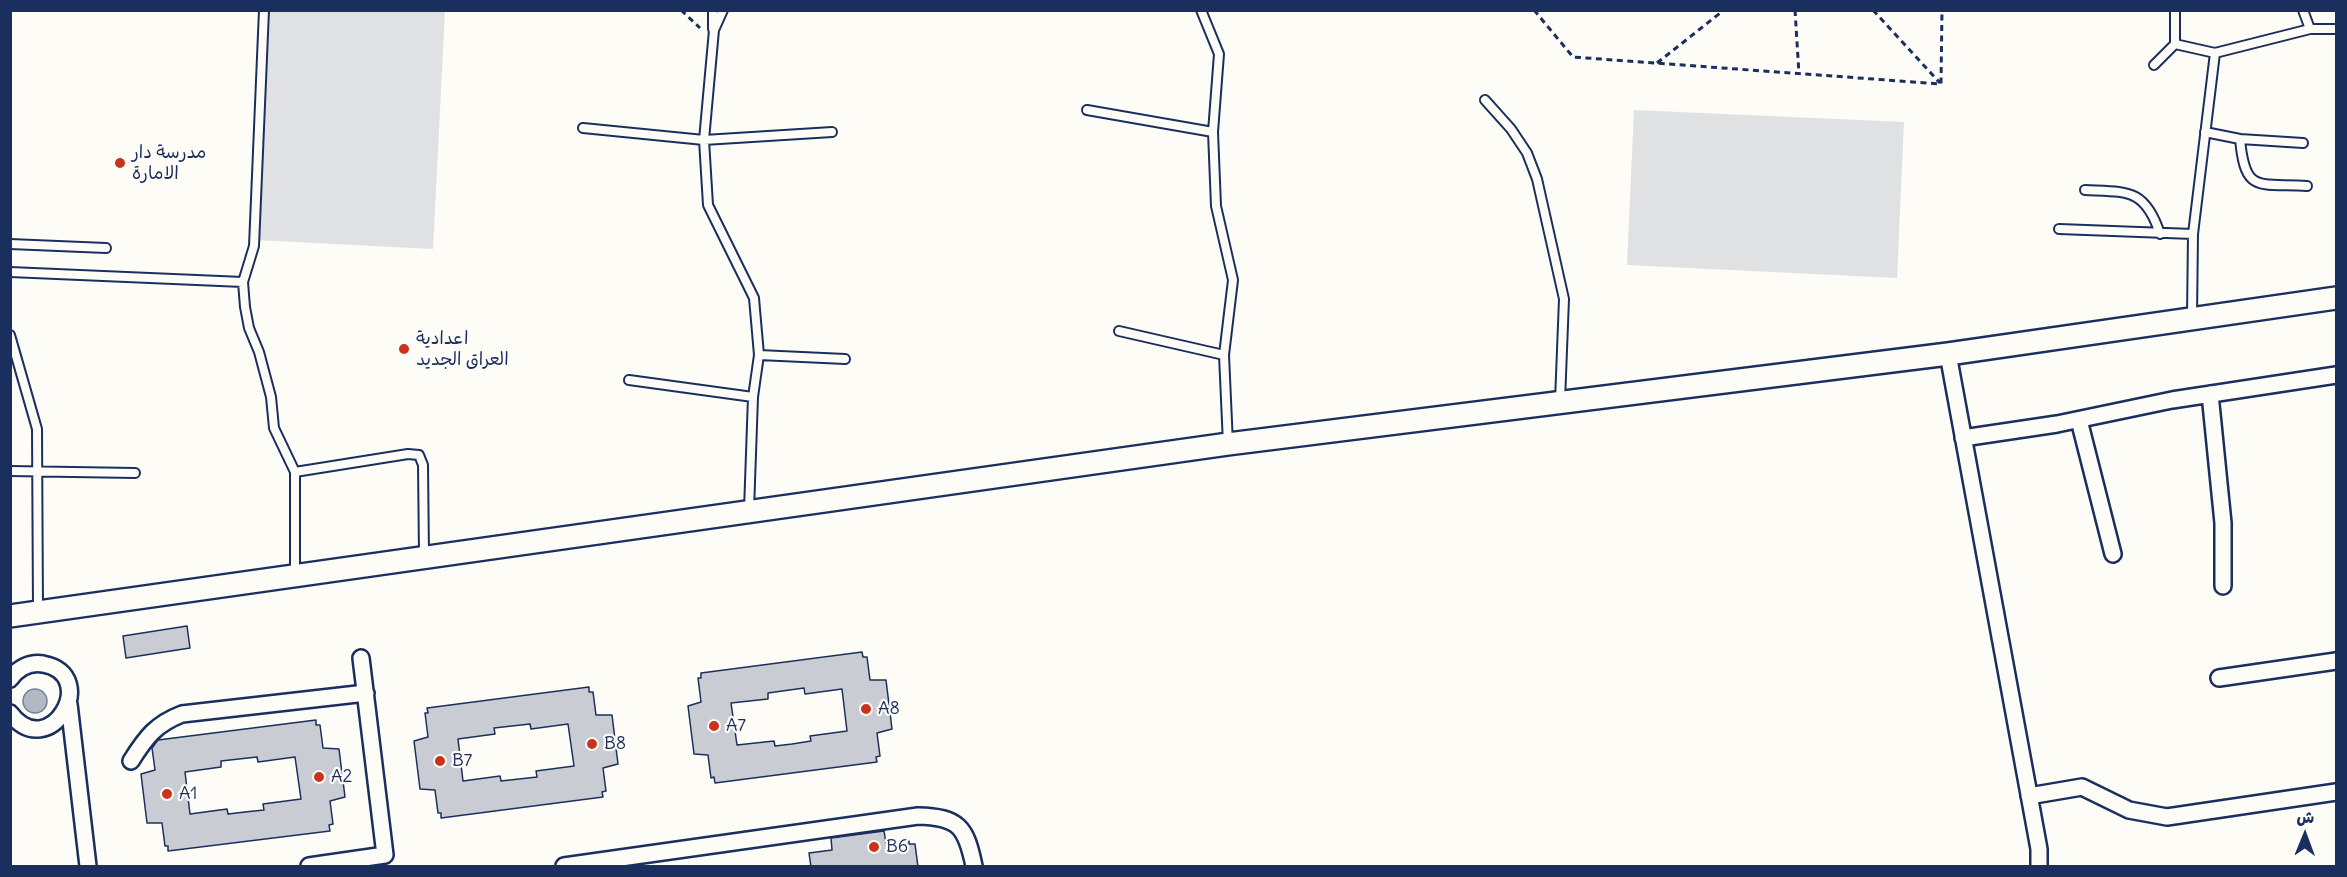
<!DOCTYPE html>
<html>
<head>
<meta charset="utf-8">
<style>
  body { margin:0 }
  #map { position:relative; width:2347px; height:877px; overflow:hidden; background:#fdfcf7; font-family:Delius,"Playpen Sans Arabic",sans-serif }
  canvas { display:block }
  .frame { position:absolute; inset:0; border:12px solid #1b2f5e; pointer-events:none }
  .north { position:absolute; left:2275px; top:805px; width:60px; height:60px; -webkit-text-stroke:4px #fdfcf7; paint-order:stroke; rotate:1deg; font-size:16px; font-weight:700; line-height:24px; text-align:center; color:#1b2f5e }
  .north::after { content:''; display:block; margin:auto; width:21px; height:27px; background:#1b2f5e; clip-path:polygon(50% 0,100% 100%,50% 72%,0 100%) }
</style>
</head>
<body>
<div id="map">
<canvas width="2347" height="877"></canvas>
<div class="frame"></div>
<div class="north">ش</div>
</div>
<script>
const g = document.querySelector('canvas').getContext('2d');
g.lineJoin = 'round';
function fill(path, color) {
  g.fillStyle = color;
  g.fill(path, 'evenodd');
}
function strokePath(path, color, width, dash) {
  g.strokeStyle = color;
  g.lineWidth = width;
  g.lineCap = dash ? 'butt' : 'round';
  g.setLineDash(dash || []);
  g.stroke(path);
}
function label(font, color, halo, rows, align = 'center') {
  g.font = font + ' Delius,"Playpen Sans Arabic",sans-serif';
  g.lineWidth = 4.5;
  g.setLineDash([]);
  g.textBaseline = 'middle';
  g.strokeStyle = halo;
  g.fillStyle = color;
  for (const [text, x, y, turn = 0] of rows) {
    g.save();
    g.translate(x, y);
    g.rotate((+turn || 0) * Math.PI / 180);
    g.textAlign = isNaN(turn) ? turn : align;
    if (halo) g.strokeText(text, 0, 0);
    g.fillText(text, 0, 0);
    g.restore();
  }
}
fill(new Path2D(`
  M269 11H445L433 249 257 240Z
  M1634 110 1904 122 1897 278 1627 265Z`), '#e0e1e3');
const water = new Path2D(`
  M23 701a12 12 0 1 1 24 0a12 12 0 1 1-24 0Z`);
fill(water, '#b3b8c5');
strokePath(water, '#76819c', 1.5);
const building = new Path2D(`
  M187 626 190 648 126 658 123 636Z
  M862 652 863 657H867L870 680H886L892 729 877 733 880 756 876 757 877 762 715 783 714 777 711 778 708 755 694 754 688 706 701 702 698 678H701V673ZM804 688 805 694 842 689 847 731 810 736 811 741 792 744 775 746 774 741 737 745 731 703 768 699V693Z
  M589 687V692H593L596 715H612L618 764 603 768 606 791 602 792 603 797 441 818V813H438L435 790 420 789 414 741 428 737 425 713H428L427 708ZM530 724 531 729 568 724 574 766 536 771 537 777 501 781 500 776 463 781 458 739 495 734 494 728Z
  M316 720V725H320L323 748 339 749 345 797 330 801 333 824 329 825 330 831 168 851V846H165L162 823H147L141 774 155 770 152 748 158 740ZM257 757 258 762 295 757 301 799 263 804 264 810 245 812 228 814 227 809 190 814 185 772 221 767V761Z
  M884 831 886 843 909 841V844H915L918 867H811L809 853 832 850 831 838Z`);
fill(building, '#c9ccd3');
strokePath(building, '#1b2f5e', 1.5);
const lane = new Path2D(`
  M264 10 254 246 243 282 245 307 249 328 259 352 271 397 274 428 295 472V575
  M723 10 714 30 704 140 708 205 754 298 759 355 753 397 749 510
  M1201 10 1219 54 1213 132 1216 206 1233 280 1224 355 1228 444
  M2303 10 2310 29
  M713 29V10
  M2175 44 2215 53
  M2154 65 2175 44V10
  M1485 100 1511 129 1527 153 1537 179 1564 299 1560 401
  M1087 110 1213 132
  M583 128 704 140 832 132
  M2205 132 2240 139 2303 143
  M2240 139C2245 194 2258 183 2307 186
  M2085 190C2127 192 2145 188 2160 234
  M2059 229 2193 234
  M10 244 106 248
  M10 272 243 282
  M2192 317 2193 234 2215 53 2310 29H2336
  M1119 331 1224 355
  M10 335 37 429 38 611
  M759 355 845 359
  M629 380 753 397
  M10 471 135 473
  M295 472 408 454 419 455 423 465 424 555`);
const street = new Path2D(`
  M1948 354 2039 849V866
  M2210 394 2223 523V586
  M2079 420 2113 554
  M1963 438 2057 424 2172 400 2336 375
  M2219 678 2336 661
  M10 679C18 668 30 662 43 664 102 675 49 765 10 713
  M69 704 88 866
  M131 761C146 737 156 724 182 714L366 693
  M2029 796 2082 787 2129 810 2167 817 2336 792
  M309 866 385 855 361 658
  M564 866 918 816C959 817 966 827 974 866`);
const secondary = new Path2D(`
  M10 616 1228 444 1948 354 2336 298`);
strokePath(lane, '#1b2f5e', 12);
strokePath(street, '#1b2f5e', 20);
strokePath(secondary, '#1b2f5e', 26);
strokePath(new Path2D(`
  M681 10 700 28
  M1534 10 1573 57 1941 84 1942 10
  M1795 10 1799 74
  M1873 10 1940 83
  M1657 63 1724 10`), '#1b2f5e', 3, [6, 4.5]);
strokePath(lane, '#fdfcf7', 8);
strokePath(street, '#fdfcf7', 15);
strokePath(secondary, '#fdfcf7', 21);
for (const [x, y, r, color] of [
  [120,163,6,"#c8321e"],
  [404,349,6,"#c8321e"],
  [866,709,6,"#c8321e"],
  [714,726,6,"#c8321e"],
  [592,744,6,"#c8321e"],
  [440,761,6,"#c8321e"],
  [319,777,6,"#c8321e"],
  [167,794,6,"#c8321e"],
  [874,847,6,"#c8321e"]
]) {
  const dot = new Path2D();
  dot.arc(x, y, r, 0, 2 * Math.PI);
  g.fillStyle = color;
  g.fill(dot);
  strokePath(dot, '#fdfcf7', 2);
}
label('18px', '#1b2f5e', '#fdfcf7', [
  ["مدرسة دار",132,153],
  ["الامارة",132,174],
  ["اعدادية",416,339],
  ["العراق الجديد",416,360],
  ["A8",878,709],
  ["A7",726,726],
  ["B8",604,744],
  ["B7",452,761],
  ["A2",331,777],
  ["A1",179,794],
  ["B6",886,847]
], 'left');
</script>
</body>
</html>
